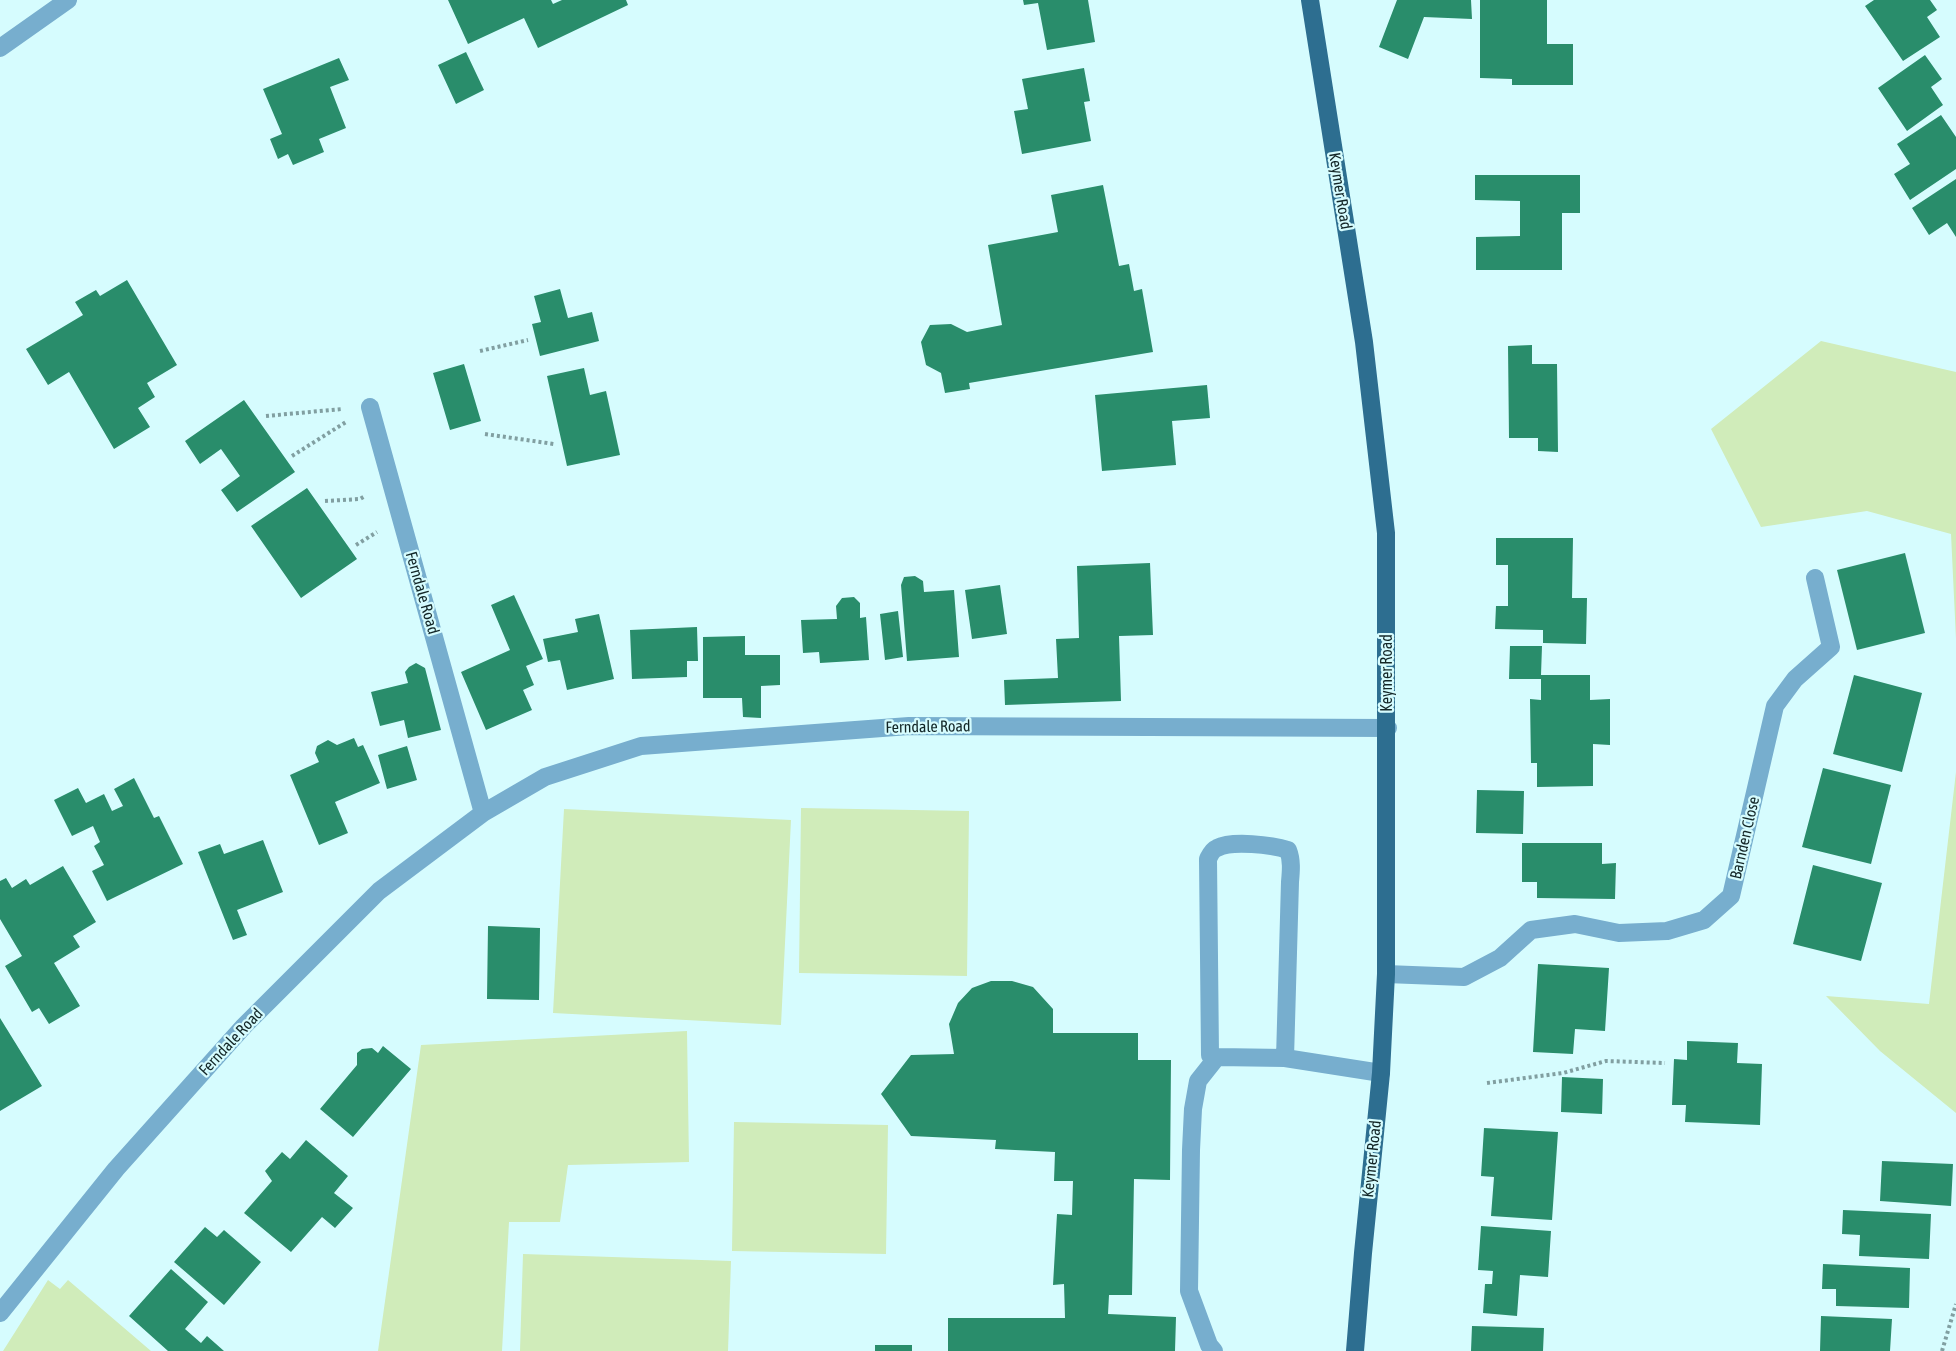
<!DOCTYPE html>
<html>
<head>
<meta charset="utf-8">
<style>
  body { margin:0 }
  canvas { display:block; background:#d6fcfe }
</style>
</head>
<body>
<canvas width="1956" height="1351"></canvas>
<script>
const g = document.querySelector('canvas').getContext('2d');
g.lineJoin = 'round';
function fill(path, color) {
  g.fillStyle = color;
  g.fill(path, 'evenodd');
}
function strokePath(path, color, width, dash) {
  g.strokeStyle = color;
  g.lineWidth = width;
  g.lineCap = dash ? 'butt' : 'round';
  g.setLineDash(dash || []);
  g.stroke(path);
}
function label(font, color, halo, rows, align = 'center') {
  g.font = font + ' "Asap Condensed",sans-serif';
  g.lineWidth = 4.5;
  g.setLineDash([]);
  g.textBaseline = 'middle';
  g.strokeStyle = halo;
  g.fillStyle = color;
  for (const [text, x, y, turn = 0] of rows) {
    g.save();
    g.translate(x, y);
    g.rotate((+turn || 0) * Math.PI / 180);
    g.textAlign = isNaN(turn) ? turn : align;
    if (halo) g.strokeText(text, 0, 0);
    g.fillText(text, 0, 0);
    g.restore();
  }
}
fill(new Path2D(`
  M1821 341 1956 372V639L1951 534 1867 511 1761 527 1711 429Z
  M1956 772V1113L1880 1051 1826 996 1929 1004Z
  M801 808 969 811 967 976 799 973Z
  M564 809 791 820 781 1025 553 1013Z
  M687 1031 689 1162 568 1165 560 1222H509L502 1351H378L421 1045Z
  M734 1122 888 1125 886 1254 732 1251Z
  M523 1254 731 1261 728 1351H520Z
  M48 1280 60 1289 68 1280 151 1351H3Z`), '#d0ecba');
fill(new Path2D(`
  M448 0H551L553 4 562 0H626L628 5 538 48 524 18 468 44Z
  M1023 0H1088L1095 42 1047 50 1038 3 1024 5Z
  M1397 0H1471L1472 19 1424 17 1408 59 1379 47Z
  M1480 0H1547V44H1573V85H1512V79L1480 78Z
  M1874 0H1930L1937 10 1927 17 1940 37 1903 61 1865 6Z
  M466 52 484 90 456 104 438 65Z
  M1925 55 1942 79 1931 87 1943 105 1907 131 1878 88Z
  M339 58 349 80 330 87 346 128 319 139 324 152 293 165 288 154 278 159 270 139 282 134 263 89Z
  M1084 68 1090 101 1084 102 1091 141 1022 154 1014 111 1028 109 1022 79Z
  M1941 115 1956 137V169L1910 200 1894 174 1910 164 1897 144Z
  M1475 175H1580V213H1562V270H1476V237L1520 236V201L1475 200Z
  M1956 179V237L1947 223 1929 235 1912 208Z
  M1103 185 1119 266 1129 264 1134 291 1142 289 1153 352 969 383 970 389 945 393 941 373 926 365 921 342 930 325 951 324 967 332 1002 325 988 245 1058 232 1051 195Z
  M127 280 177 365 147 383 155 397 138 408 150 427 114 449 69 372 48 385 26 349 83 315 75 302 96 290 100 296Z
  M560 289 568 318 592 312 599 341 540 356 532 324 541 322 534 296Z
  M1532 345V364H1557L1558 452 1538 451V438H1509L1508 346Z
  M464 364 481 421 450 430 433 373Z
  M584 368 590 395 606 391 620 455 567 466 547 376Z
  M1207 385 1210 418 1172 421 1176 465 1102 471 1095 395Z
  M244 400 295 472 237 512 221 490 240 476 221 449 200 464 185 441Z
  M307 488 357 559 301 598 251 526Z
  M1496 538H1573L1572 598H1587L1586 644 1543 643V630L1495 629 1496 606H1508V565H1496Z
  M1905 553 1925 633 1857 650 1837 570Z
  M1150 563 1153 635 1119 636 1121 701 1005 705 1004 680 1058 678 1056 639 1079 638 1077 566Z
  M915 576 923 581 924 592 954 590 959 657 907 661 901 585 904 577Z
  M1000 585 1007 634 972 639 965 590Z
  M514 595 543 659 526 666 534 685 523 690 532 710 486 730 461 672 510 650 491 605Z
  M854 597 860 603V618L866 617 869 660 820 663 819 652 803 653 801 620 837 619 836 606 842 598Z
  M898 611 903 657 885 660 880 614Z
  M599 614 614 679 567 690 560 660 548 662 543 639 578 632 575 619Z
  M697 627 698 661H687V677L632 679 630 630Z
  M745 636V655H780V685L761 686V718L743 717 742 698H703V637Z
  M1510 646H1542L1541 675H1590V700L1610 699V745L1593 744V786L1537 787V763H1531L1530 699 1541 700V679H1509Z
  M416 663 425 668 441 730 408 738 404 720 380 726 371 692 408 683 405 672 409 667Z
  M1854 675 1922 693 1902 772 1833 754Z
  M354 738 358 747 363 745 380 783 335 802 348 833 319 845 290 775 319 762 315 753 317 746 328 740 337 745Z
  M407 746 417 780 387 789 378 755Z
  M1823 768 1891 785 1871 864 1802 847Z
  M134 778 154 818 159 816 183 864 107 901 92 871 104 865 94 846 100 842 93 826 72 836 54 800 78 788 86 803 104 794 112 811 123 806 114 789Z
  M1477 790 1524 791 1523 834 1476 833Z
  M263 840 283 892 237 910 247 935 233 940 198 852 220 844 224 854Z
  M1522 843H1602V864L1616 863 1615 899 1537 898V882H1522Z
  M1813 865 1882 883 1861 961 1793 944Z
  M63 866 96 922 73 936 80 947 54 963 80 1006 49 1024 39 1008 32 1012 5 966 22 956 0 919V881L6 878 12 888 26 879 30 885Z
  M488 926 540 928 539 1000 487 999Z
  M1538 964 1609 968 1605 1031 1575 1029 1573 1054 1533 1052Z
  M991 981H1012L1033 987 1053 1009V1033H1138V1060H1171L1170 1180 1134 1179 1132 1295H1109L1108 1314 1176 1317 1175 1351H948V1318H1065L1064 1284 1053 1285 1057 1214 1072 1215 1073 1181H1054L1055 1152 995 1149 996 1140 911 1136 881 1094 911 1055 954 1054 949 1024 958 1003 972 988Z
  M0 1018 42 1086 0 1111Z
  M1687 1041 1738 1043 1737 1063 1762 1064 1760 1125 1685 1122 1686 1105H1672L1674 1059 1687 1060Z
  M383 1046 411 1069 353 1137 320 1109 357 1065V1053L362 1049 372 1048 378 1053Z
  M1562 1077 1603 1079 1602 1114 1561 1112Z
  M1484 1128 1558 1132 1552 1220 1491 1216 1494 1177 1481 1176Z
  M306 1140 348 1176 334 1193 353 1208 335 1228 322 1217 291 1252 244 1213 272 1181 265 1171 282 1152 290 1159Z
  M1882 1161 1953 1164 1951 1206 1880 1201Z
  M1843 1210 1931 1214 1929 1259 1859 1256 1860 1235 1842 1234Z
  M1481 1226 1551 1231 1548 1277 1520 1275 1517 1316 1483 1313 1485 1284H1492L1493 1271 1478 1270Z
  M205 1227 217 1237 224 1230 261 1262 224 1305 174 1262Z
  M1823 1264 1910 1268 1909 1308 1836 1306V1289H1822Z
  M171 1269 208 1302 185 1329 201 1343 207 1336 224 1351H168L129 1316Z
  M1821 1316 1892 1319 1890 1351H1820Z
  M1472 1326 1544 1328 1543 1351H1471Z
  M875 1345H912V1351H875Z`), '#298d6b');
strokePath(new Path2D(`
  M480 351 528 340
  M266 416 342 409
  M485 434 554 444
  M292 456 346 422
  M325 501 360 499 365 496
  M356 545 377 532
  M1487 1083 1563 1073 1606 1061 1665 1063
  M1942 1351 1956 1304`), '#819fa1', 4, [3, 3]);
strokePath(new Path2D(`
  M0 48 68 0
  M370 407 483 813
  M1386 974 1464 977 1500 958 1531 930 1575 924 1619 933 1667 931 1704 920 1731 896 1775 706 1795 679 1831 647 1815 578
  M1285 1058 1290 882C1291 871 1292 860 1288 850 1272 845 1232 840 1217 848 1212 850 1210 855 1208 859L1210 1055 1217 1057 1285 1058 1381 1073
  M0 1313 116 1169 244 1026 379 891 483 813 545 777 641 746 909 726 1388 728
  M1214 1351 1209 1345 1189 1291 1191 1150 1193 1109 1198 1081 1217 1057`), '#77aece', 18);
strokePath(new Path2D(`
  M1310 0 1364 342 1386 533V974L1381 1073 1363 1253 1355 1351`), '#2d6e90', 18);
label('16px', '#132627', '#d6fcfe', [
  ["Keymer Road",1340,191,81],
  ["Ferndale Road",422,593,74],
  ["Keymer Road",1387,673,-90],
  ["Ferndale Road",928,727,-1],
  ["Barnden Close",1745,838,-77],
  ["Ferndale Road",231,1042,-47],
  ["Keymer Road",1372,1159,-84]
]);
</script>
</body>
</html>
